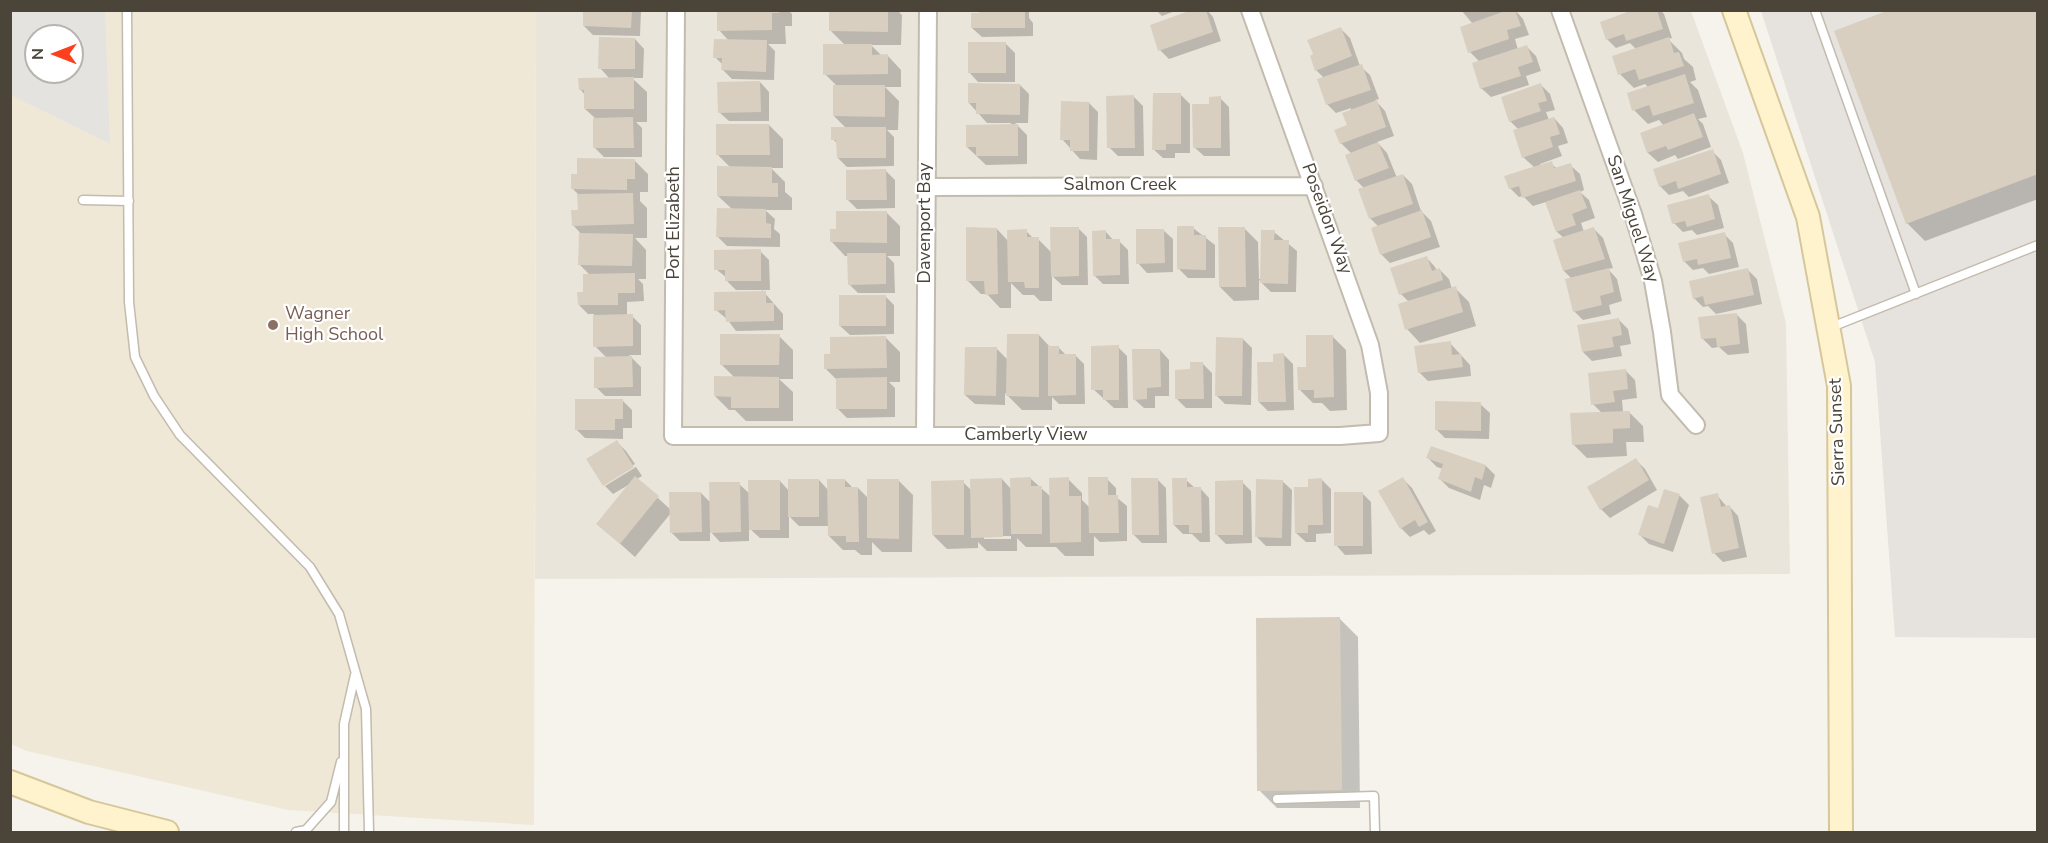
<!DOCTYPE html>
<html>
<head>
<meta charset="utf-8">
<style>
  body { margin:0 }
  #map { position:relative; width:2048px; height:843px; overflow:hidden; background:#f6f3ec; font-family:"Nunito Sans",sans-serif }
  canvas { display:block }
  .frame { position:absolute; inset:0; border:12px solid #4b4439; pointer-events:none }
  .north { position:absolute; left:24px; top:24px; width:60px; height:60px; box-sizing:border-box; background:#fff; border:2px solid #b7b4b0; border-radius:50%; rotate:270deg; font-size:16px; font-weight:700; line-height:24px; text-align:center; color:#4b4439 }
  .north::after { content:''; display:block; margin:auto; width:21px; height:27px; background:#fc3f1d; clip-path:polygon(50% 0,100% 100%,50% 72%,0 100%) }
</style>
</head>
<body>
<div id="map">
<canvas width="2048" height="843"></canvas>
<div class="frame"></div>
<div class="north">N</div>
</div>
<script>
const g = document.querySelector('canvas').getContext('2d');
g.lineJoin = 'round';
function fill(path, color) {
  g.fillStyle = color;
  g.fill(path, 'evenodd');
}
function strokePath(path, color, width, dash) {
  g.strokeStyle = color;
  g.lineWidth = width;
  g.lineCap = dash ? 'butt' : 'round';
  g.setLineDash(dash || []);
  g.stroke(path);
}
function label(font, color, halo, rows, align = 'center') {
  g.font = font + ' "Nunito Sans",sans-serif';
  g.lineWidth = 4.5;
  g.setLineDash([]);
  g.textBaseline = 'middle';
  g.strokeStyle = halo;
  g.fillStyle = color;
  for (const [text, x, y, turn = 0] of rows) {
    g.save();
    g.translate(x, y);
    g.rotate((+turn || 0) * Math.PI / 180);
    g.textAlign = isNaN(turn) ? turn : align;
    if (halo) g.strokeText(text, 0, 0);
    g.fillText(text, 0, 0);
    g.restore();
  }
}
fill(new Path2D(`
  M536 11H1691L1743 153 1786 323 1790 574 535 579Z`), '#eae5da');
fill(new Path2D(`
  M1761 11H2037V638L1895 637 1875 362Z`), '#e6e2dd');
fill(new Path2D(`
  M11 11H536L534 825 288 810 27 751 11 744ZM36 36H72V72H36Z`), '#efe8d6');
fill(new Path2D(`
  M10 11H105L110 144 11 95ZM36 36H72V72H36Z`), '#e5e3e0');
fill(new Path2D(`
  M581 10H641L640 36 593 35 584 26 585 15Z
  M719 10H788L792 14V26H785L786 44H768L775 51 774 80 732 79 723 70V65L715 57 729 41 719 30Z
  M831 10H897L902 15 901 45H871L882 56H888L901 70V87H885L899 101 898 130H887L894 137V166L847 167 838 158V144L833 139 847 129 834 116 837 86 825 74 845 45 831 31Z
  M981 10H1029V18L1033 23V36L982 37 972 28 981 15Z
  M1156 10H1178L1162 16Z
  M1197 10H1207L1213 17 1221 41 1169 59 1160 50Z
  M1461 10H1504L1503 14 1515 10 1523 19 1529 35 1515 39 1518 50 1527 47 1536 56 1541 71 1526 76 1529 85 1491 97 1481 88 1480 62 1470 52 1473 24Z
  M1624 10H1660L1664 14 1672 38 1668 39 1682 53 1684 59 1693 67 1696 80 1690 82 1698 90 1707 117 1698 119 1703 124 1711 147 1678 159 1675 155 1658 162 1648 153 1642 134 1664 126 1659 120 1648 124 1634 110 1648 87 1645 84 1634 88 1620 74 1636 49 1630 43 1616 48 1607 39 1628 14Z
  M2038 10V199L1925 241 1907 223Z
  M1341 29 1350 38 1360 66 1370 75 1379 99 1375 100 1385 111 1394 136 1377 142 1387 153 1397 178 1403 175 1412 184 1421 211 1431 221 1440 247 1390 263 1381 254 1379 227 1370 218 1365 189 1356 180 1352 154 1341 143 1349 126 1351 108 1336 113 1327 104 1324 78 1316 70Z
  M635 39 644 49 643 78H632L647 92V122H636L642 128V157H604L595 148V118L585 109V95L580 89 610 79 600 68Z
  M1006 44 1015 53V82H978L969 72Z
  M760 82 769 92V121H729L719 112Z
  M1020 85 1029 94 1028 123H1015L1027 135V164L986 165 967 147 1011 126V123H987L969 103Z
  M1541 85 1550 94 1555 110 1546 112 1549 120 1554 118 1563 128 1568 143 1558 146 1562 156 1540 164 1541 166 1551 163 1557 169 1570 165 1580 174 1584 190 1580 192 1589 200 1595 218 1581 223 1584 232 1594 229 1603 238 1613 268 1608 269 1617 279 1622 301 1609 305 1611 314 1583 320 1574 311 1572 279 1564 271 1555 241 1564 238 1557 232 1546 202 1533 206 1523 196 1519 197 1510 188 1535 168 1523 157 1519 130 1511 122 1503 98Z
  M1181 95 1190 104V153H1175V158H1163L1153 149Z
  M1134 97 1143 106 1144 156H1118L1109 147Z
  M1220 98 1229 107 1230 156H1204L1194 147 1211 105Z
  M1089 103 1098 112 1097 160 1080 159 1062 139Z
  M769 125 783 139V168H771L785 182V192L792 198V210H765L775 219 774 229 780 234V247L727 246 718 237 732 209 718 196 731 168 718 155Z
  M1712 151 1721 160 1729 183 1689 197 1683 191 1669 195 1660 186Z
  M634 160 648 174V192H640V201L647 208V238H635L646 250V279H638L643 284 644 301 627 302V316H632L641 325V355H629L641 367V396H605L596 387 607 358 595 346 594 314H588L579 305 591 276 579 264 582 235 573 225 579 212V195L573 189Z
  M886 171 895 180V208L857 209 848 200Z
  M1708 196 1718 205 1724 228 1697 235 1692 230 1683 232 1674 223Z
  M886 212 900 226V256H887L894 263 895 293H858L849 284V256H845L832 242 838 231Z
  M1078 228 1087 237 1088 285H1062L1052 276V301H1040L1034 295H1023L1011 283V308H1000L987 294H981L967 280 997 229 1008 241 1026 231 1034 239H1038L1052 253Z
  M1193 228 1215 245V278H1188L1179 269Z
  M1244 228 1258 242 1259 279H1261L1274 232 1297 251 1296 292H1271L1259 280V300L1234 301 1220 287Z
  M1163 230 1173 239V272L1147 273 1138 263Z
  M1106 232 1114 241H1119L1128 250 1129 284H1103L1094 275Z
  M1724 234 1733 243 1739 267 1709 274 1703 268 1693 270 1684 261Z
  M760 251 769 260 770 290H762L783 314V330L736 331 727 319 716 310 762 293V290H736L727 281V278L716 269Z
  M1426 257 1435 267 1437 271 1440 270 1449 279 1452 289 1455 288 1469 302 1476 326 1420 343 1407 329 1409 302 1401 294Z
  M1748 270 1757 279 1762 304 1716 314 1708 306 1703 307 1694 298Z
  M885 296 894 305V334L850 335 840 326Z
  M1737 315 1746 324 1749 353 1728 355 1719 347 1712 348 1702 338Z
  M1619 320 1628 329 1631 344 1620 346 1622 356 1592 361 1583 352Z
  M1039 335 1050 347H1058L1066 355H1075L1084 364 1085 404H1059L1052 397V410H1022L1005 393V405L975 404 965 395 997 349 1008 360Z
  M779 336 793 350V379H779L793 392V421H746L735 410H729L715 396 735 378 721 364Z
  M1332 336 1346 350 1347 410 1330 411 1322 403H1313L1299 389 1308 369Z
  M886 338 900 352V382H889L895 388V417L847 418 838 409 837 380 826 369Z
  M1243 339 1252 348 1251 405 1225 404 1216 395Z
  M1450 343 1470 365 1471 376 1428 381 1419 372Z
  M1118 347 1127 356 1128 408H1114L1093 389Z
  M1160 350 1169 360V396H1155V408H1144L1134 399Z
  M1284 355 1293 364 1294 410 1268 411 1259 402 1275 363Z
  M1202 363 1212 373V408H1186L1177 399 1192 371Z
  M1625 370 1635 380 1637 398 1622 400 1623 412H1629L1643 426 1644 442H1626L1627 456 1587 458 1573 444 1602 413 1593 404Z
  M623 401 632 410V428H623V439L585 438 576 429Z
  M1480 404 1490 413 1489 439 1445 438 1436 429Z
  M617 442 626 451 635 464 604 483Z
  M1428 458 1486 466 1495 475 1491 488 1484 485 1480 500 1449 488 1440 479 1443 469 1437 467Z
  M1636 460 1645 469 1657 490 1610 518 1601 509Z
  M636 467 642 476 637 479 671 510 701 493 711 503 739 484 750 494 780 481 790 492 819 480 828 490 845 480 853 488H858L869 499 899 481 913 495 912 552H882L872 542V555H861L855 550H843L829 536V526H799L789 516V538H760L749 528V541L720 542 710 531V541H680L671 532V513L635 557 598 524 630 484 613 494 605 486Z
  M1002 479 1011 489 1031 479 1051 497 1068 479 1082 493V500L1090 508 1107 479 1116 488V497L1127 506V541L1100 542 1094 536V556H1065L1056 547H1026L1017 538V551H987L978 542V548L947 549 933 535 963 482 972 491ZM984 536H1011V539H984Z
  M1157 479 1166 488 1167 543H1142L1133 534Z
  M1403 479 1412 488 1436 531 1429 535 1424 530 1410 537 1401 528Z
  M1186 480 1195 488H1200L1209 498 1210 542H1200L1192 534H1183L1174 525Z
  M1322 480 1331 489V533L1316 534V542H1306L1296 533 1310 489Z
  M1282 481 1292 490 1291 546H1266L1257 537Z
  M1242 482 1251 491 1252 543 1226 544 1217 535Z
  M1665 491 1680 496 1689 505 1673 552 1649 544 1640 535 1659 510Z
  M1362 493 1371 502 1372 554 1345 555 1336 545Z
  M1717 495 1727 507 1729 506 1738 516 1747 557 1723 562 1714 553Z
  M1340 619 1358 637 1360 808H1277L1259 790Z`), '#0003');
fill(new Path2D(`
  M583 10H632L631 28 583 26Z
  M717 10H779V13H772V30L717 31Z
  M829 10H888V32L829 31Z
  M979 10 1025 12V28H971V13H979Z
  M1192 10H1206L1213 32 1158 51 1150 25Z
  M1508 10H1515L1521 26 1507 30 1509 39 1468 53 1460 27Z
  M1633 10H1657L1663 29 1626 41 1624 34 1606 40 1600 22Z
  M1889 10H2038V174L1906 224 1834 31Z
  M1341 27 1352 56 1315 71 1310 56 1313 54 1307 40Z
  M599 37 635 38V69H598Z
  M1669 37 1674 53 1679 52 1684 66 1639 80 1635 69 1618 75 1612 56Z
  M714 39 767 40 766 72 721 70 722 58H713Z
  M968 42H1006V73H968Z
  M823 44H872V55L888 54V74L823 75Z
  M1527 45 1533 62 1518 67 1521 76 1480 89 1472 63Z
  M1362 64 1371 90 1326 105 1317 79Z
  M1685 74 1694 103 1653 116 1649 105 1632 111 1627 93Z
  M634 77V109H584V90H579L578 78Z
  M760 81 761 112 718 113 717 82Z
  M968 83 1020 84V115L976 114V103H968Z
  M1541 83 1547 101 1538 103 1541 111 1509 122 1501 97Z
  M833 85H885V117L833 116Z
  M1153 93H1181V144H1166V150H1152Z
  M1134 95 1135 148H1107L1106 96Z
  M1221 96V148H1193L1192 104H1209V97Z
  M1377 100 1386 127 1340 144 1334 130 1347 125 1342 113Z
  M1061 101 1089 102V151H1070V140H1060Z
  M1694 113 1703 137 1668 150 1666 146 1647 153 1640 133Z
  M633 117 634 148H593V118Z
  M1554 117 1560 134 1550 137 1553 147 1522 158 1513 130Z
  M716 124H769L770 155H716Z
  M1018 124V156H976V147H966V125Z
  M831 127H886V158H837L836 140H831Z
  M1378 142 1389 168 1355 181 1345 155Z
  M1713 149 1721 174 1678 189 1676 181 1659 187 1653 169Z
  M577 158 635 159V179H627V190L571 189V174H577Z
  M1552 161 1554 168 1571 163 1576 181 1522 198 1519 186 1509 189 1504 176Z
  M717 166 772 167V183H778V197L717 196Z
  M886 169 887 200H846V170Z
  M1403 174 1413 204 1369 219 1358 189Z
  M1580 190 1587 208 1572 214 1576 225 1556 232 1545 202Z
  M633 193 634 224 572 226 571 210H578L577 194Z
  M1709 194 1715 219 1687 227 1685 221 1672 224 1667 205Z
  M717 208 766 209V223L771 224V238L716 237Z
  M1422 210 1431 237 1380 255 1371 228Z
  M836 211H887V243L830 242V229H836Z
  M1177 226H1194V235H1206V270L1177 269Z
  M966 227 997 228 998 294 985 295 984 281H966Z
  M1050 227H1079V276L1051 277Z
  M1218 227H1245L1246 287H1219Z
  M1594 227 1605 259 1563 271 1553 240Z
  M1027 229V237H1039V288H1025L1024 282H1008L1007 230Z
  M1136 229H1164L1165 263 1136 264Z
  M1106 230V239H1120V275L1093 276 1092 231Z
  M1261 230H1275L1274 240H1289L1288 284 1260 283Z
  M1725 232 1731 258 1698 265 1697 259 1683 262 1678 243Z
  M579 233 633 234 632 266 578 265Z
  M761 249V281H725V270H714V250Z
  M847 253H886V284L848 285Z
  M1427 256 1432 271 1440 268 1443 280 1399 295 1390 268Z
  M1609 268 1614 292 1600 296 1602 305 1573 312 1565 279Z
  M1748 268 1754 295 1705 305 1703 296 1693 299 1689 281Z
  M635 273V293H618V305H578L577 292H583V274Z
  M1456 286 1463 312 1405 330 1398 304Z
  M766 291V303H774V321L726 322 725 310 714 311V292Z
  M839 295H886V326H839Z
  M1737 313 1740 344 1717 347 1716 338 1701 339 1698 317Z
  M633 314V346L593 347V315Z
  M1619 318 1622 335 1612 337 1614 347 1582 352 1577 325Z
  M720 334H780L779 365H720Z
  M1007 334H1039V397L1006 396Z
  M1306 335H1333L1334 397 1314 398V390H1298L1297 367H1306Z
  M886 336 887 368 824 369V354H830V337Z
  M1216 337 1243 338 1242 396H1215Z
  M1451 341 1452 355 1461 354 1463 367 1418 373 1414 346Z
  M1119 345V400H1103V390H1091V346Z
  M1048 346H1059V354H1076V395L1048 396Z
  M965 347H997L996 396 964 395Z
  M1132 349H1160L1161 387 1147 388V399L1133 400Z
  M1284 353 1286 402H1258L1257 362H1273V354Z
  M632 356 633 387 594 388V357Z
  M1190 362H1203L1204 399H1175V370L1190 369Z
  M1626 369 1628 389 1613 391 1615 402 1591 405 1588 373Z
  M714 376 779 377V408H731V397L714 396Z
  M887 377V409H836V378Z
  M575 399H623V419H615V430H575Z
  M1435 401 1481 402V431L1435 430Z
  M1630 411V428L1613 429V443L1572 445 1570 413Z
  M617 440 634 467 603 486 586 459Z
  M1431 446 1486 465 1482 480 1475 477 1471 492 1438 479 1443 464 1426 458Z
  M1636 458 1649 480 1600 510 1587 487Z
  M635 476 659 496 620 544 596 524Z
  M1031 477V486H1042V534H1011L1010 478Z
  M1069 477V496H1081V542L1050 543 1049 478Z
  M1088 477H1108V495H1118L1119 533H1089Z
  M1403 477 1428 522 1419 527 1415 520 1400 529 1378 491Z
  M1002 478 1003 537 971 538 970 479Z
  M1131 478H1158L1159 535H1132Z
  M1172 478H1187V487H1201L1202 533H1189V525H1173Z
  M1322 478 1323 525H1308V533H1295L1294 487H1308V479Z
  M788 479H819V517H788Z
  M827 479H845V487H858L859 542H846V536H828Z
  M867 479H899V539L867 538Z
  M1256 479 1283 480 1282 538 1255 537Z
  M748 480H780V530H749Z
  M964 480V535H932L931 481Z
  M1243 480V535H1215V481Z
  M709 482H740L741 532 710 533Z
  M1664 489 1680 494 1664 544 1638 535 1648 505 1658 508Z
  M669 492H701L702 532 670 533Z
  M1334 492H1363V546H1334Z
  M1718 493 1721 507 1730 505 1739 548 1712 554 1700 497Z
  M1340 617 1342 790 1257 791 1256 618Z`), '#d8cfc1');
const lane = new Path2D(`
  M127 10 129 302 135 357 154 396 180 435 310 567 339 614 366 709 369 832
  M1815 10 1916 294
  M83 200 129 201
  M1829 328 2038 245
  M1277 799 1374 796 1375 832
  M296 832 306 830 331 802 341 762
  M344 832V724L355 675`);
const street = new Path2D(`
  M676 10 673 436H1340L1379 433V393L1370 345 1250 10
  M1560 10 1633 214 1653 281 1662 332 1670 395 1696 425
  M927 187 1314 186
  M925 436 928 10`);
const secondary = new Path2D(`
  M1734 10 1808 217 1839 386 1841 832
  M10 782 89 812 167 832`);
strokePath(lane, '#c2bbae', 11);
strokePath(street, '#c2bbae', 20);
strokePath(secondary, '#d6c79b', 26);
strokePath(lane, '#fff', 8);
strokePath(street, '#fff', 16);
strokePath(secondary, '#fff3cd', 22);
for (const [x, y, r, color] of [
  [273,325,6,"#8d6e63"]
]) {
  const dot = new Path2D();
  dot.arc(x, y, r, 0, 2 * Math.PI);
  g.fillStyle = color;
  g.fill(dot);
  strokePath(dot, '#fff', 2);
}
label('18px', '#4b4439', '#fff', [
  ["Salmon Creek",1120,186],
  ["Poseidon Way",1326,219,70],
  ["San Miguel Way",1632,219,72],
  ["Port Elizabeth",675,223,-90],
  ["Davenport Bay",926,223,-90],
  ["Sierra Sunset",1838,432,-92],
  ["Camberly View",1026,436]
]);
label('18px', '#785e54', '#fff', [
  ["Wagner",285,315],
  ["High School",285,336]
], 'left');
</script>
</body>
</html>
